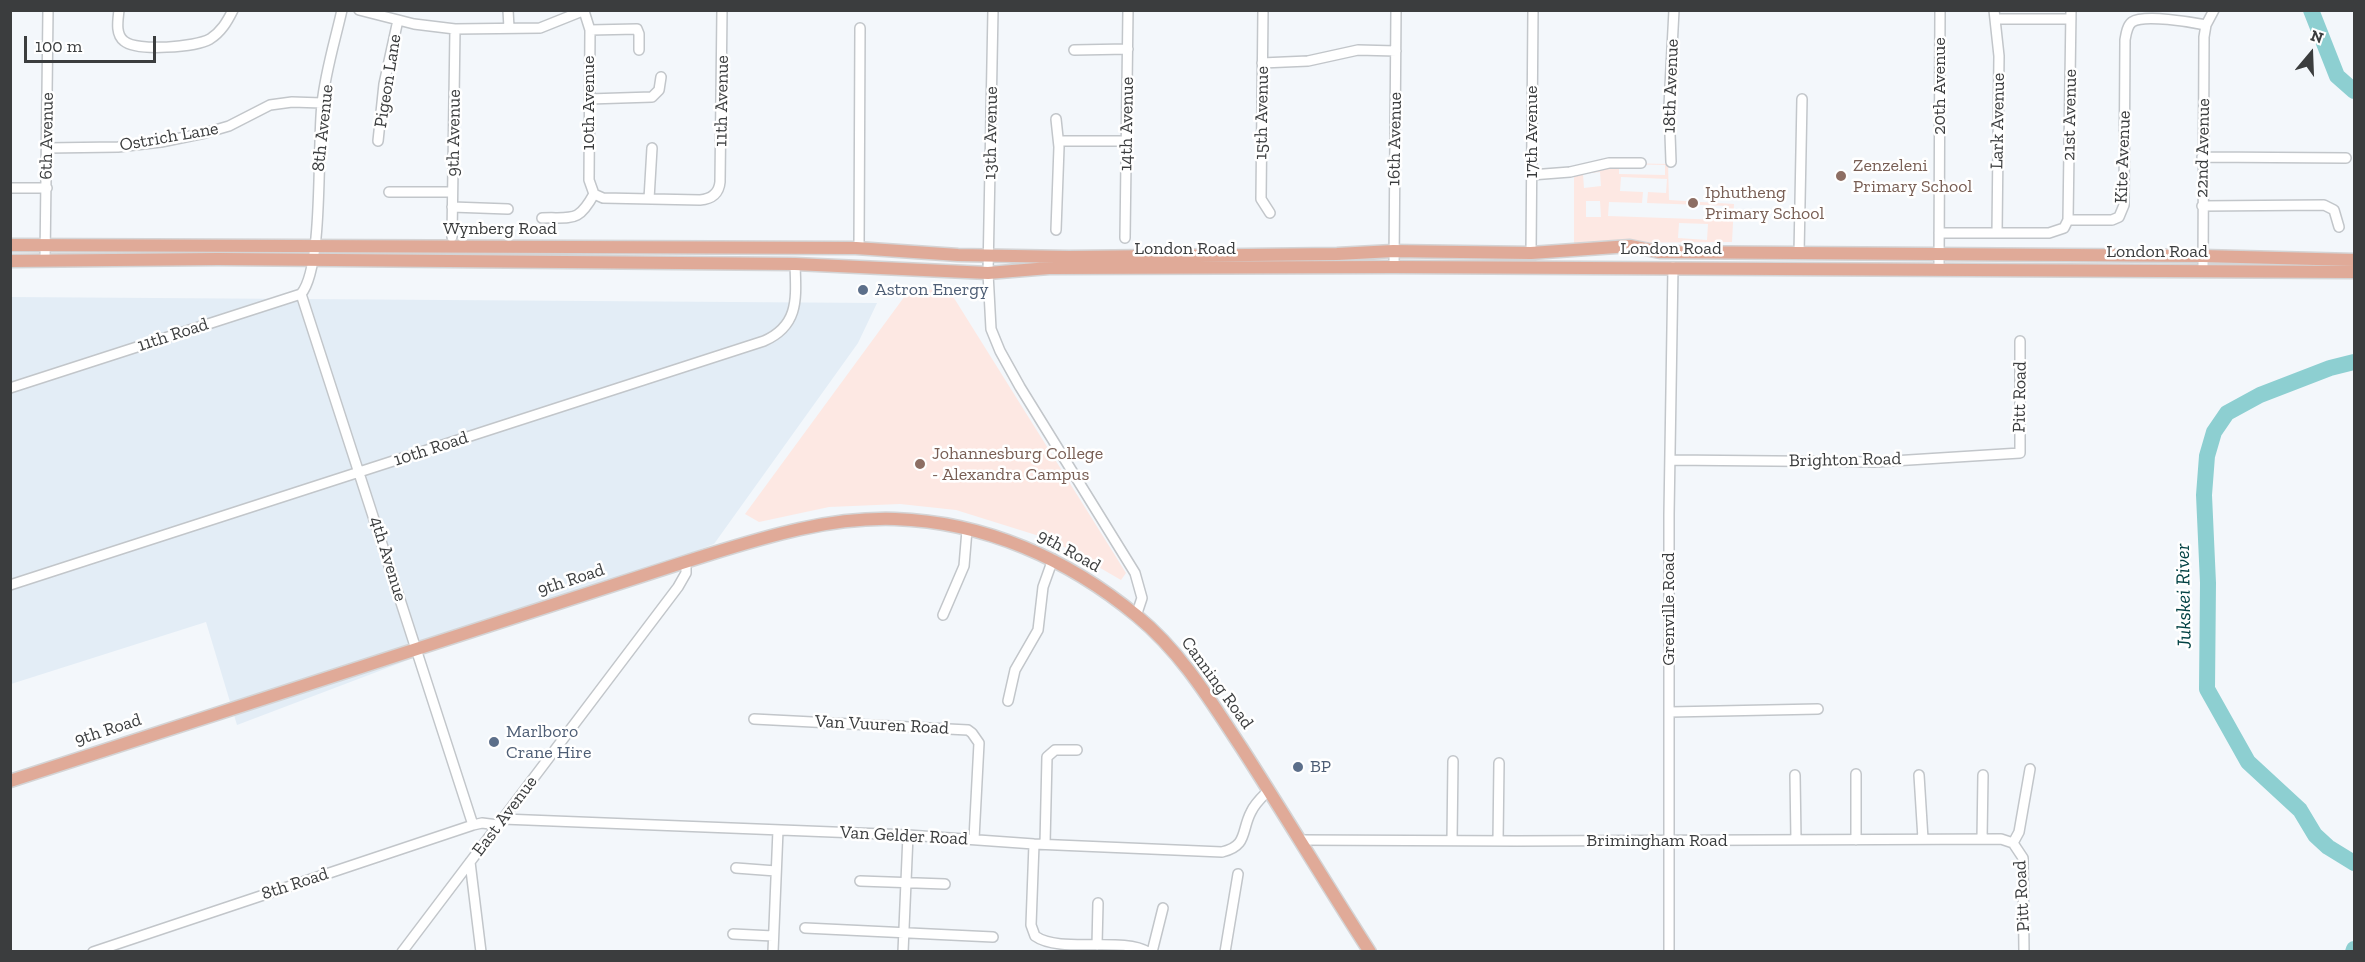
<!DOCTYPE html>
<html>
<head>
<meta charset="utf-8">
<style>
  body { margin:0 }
  #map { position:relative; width:2365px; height:962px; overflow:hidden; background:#f3f7fb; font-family:"Zilla Slab",serif }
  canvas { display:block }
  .frame { position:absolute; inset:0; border:12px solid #3b3d3e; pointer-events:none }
  .north { position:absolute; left:2281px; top:24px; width:60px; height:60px; -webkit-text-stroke:4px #fff; paint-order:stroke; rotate:19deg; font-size:16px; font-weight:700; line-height:24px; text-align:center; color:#3b3d3e }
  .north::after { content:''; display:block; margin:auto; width:21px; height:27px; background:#3b3d3e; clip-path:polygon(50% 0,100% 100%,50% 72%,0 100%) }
  .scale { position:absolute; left:24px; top:36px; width:132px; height:27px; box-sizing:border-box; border:3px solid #3b3d3e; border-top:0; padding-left:8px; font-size:18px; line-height:21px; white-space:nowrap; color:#3b3d3e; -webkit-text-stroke:4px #fff; paint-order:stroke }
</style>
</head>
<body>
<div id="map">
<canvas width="2365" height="962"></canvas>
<div class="frame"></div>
<div class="north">N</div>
<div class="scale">100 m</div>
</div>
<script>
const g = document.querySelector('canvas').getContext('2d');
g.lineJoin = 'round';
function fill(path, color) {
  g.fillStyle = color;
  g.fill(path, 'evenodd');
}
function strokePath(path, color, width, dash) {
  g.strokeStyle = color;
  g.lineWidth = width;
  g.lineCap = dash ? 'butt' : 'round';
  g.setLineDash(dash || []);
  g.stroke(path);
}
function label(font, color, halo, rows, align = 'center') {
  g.font = font + ' "Zilla Slab",serif';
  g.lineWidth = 5;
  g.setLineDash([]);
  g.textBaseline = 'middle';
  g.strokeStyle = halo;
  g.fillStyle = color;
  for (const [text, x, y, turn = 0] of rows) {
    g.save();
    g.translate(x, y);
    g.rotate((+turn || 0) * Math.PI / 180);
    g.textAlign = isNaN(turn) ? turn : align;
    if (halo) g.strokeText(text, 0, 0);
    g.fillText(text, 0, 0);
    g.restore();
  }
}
fill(new Path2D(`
  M11 297 877 303 858 343 714 544 237 725 206 622 11 684Z`), '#e3edf6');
fill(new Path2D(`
  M1619 163 1668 164 1669 200 1734 204 1732 242 1574 243V173ZM1619 164 1665 165V175L1619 174ZM1600 172 1601 186 1584 188 1583 174ZM1621 177 1667 179 1666 193 1648 192 1647 203 1729 206V217H1724V220L1608 216 1609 202 1642 203 1643 192 1620 191ZM1586 201H1600L1601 217H1586ZM1679 223 1708 224 1707 240 1678 238Z
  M910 289 949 290 1126 573 1121 580 1052 540 956 510 900 504 829 507 759 522 745 514Z`), '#fde8e3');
strokePath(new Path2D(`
  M2311 10 2337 76 2354 91
  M2354 362 2330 368 2260 395 2227 413 2214 432 2207 456 2204 495 2208 583 2207 689 2248 762 2300 810 2315 835 2328 847 2354 863
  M2353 952 2354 949`), '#8dcfd1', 16);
const minor = new Path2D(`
  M119 10C118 20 115 34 124 41 137 52 196 47 210 39 221 32 227 22 233 10
  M359 10 414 24 455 29 540 28 585 10
  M508 10 509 28
  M993 10 988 273 991 329 1000 351 1020 387 1135 573 1142 598 1136 616
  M1263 10 1261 199 1270 213
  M1994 10 1999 56 1997 233
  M584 11 590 30 589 180 594 194
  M1995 19H2071
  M590 30 637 29 639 34V50
  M1074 50 1128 49
  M1262 63 1308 61 1358 50 1396 51
  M589 99 652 97 659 90 661 77
  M1056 119 1059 147 1056 230
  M378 141 384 84 398 20
  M1059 141H1126
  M47 148 118 147 161 142 205 133 229 126 270 105 292 102 322 103
  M2202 157 2346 158
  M1671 162 1669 106 1674 10
  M1531 175 1570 172 1609 163H1641
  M10 188H47
  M389 192H452
  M594 194 603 198 700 200C712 199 719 193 720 182L722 10
  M649 199 652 148
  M2202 206 2324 205 2334 210 2339 227
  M452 207 508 209
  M542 218C573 217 578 223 594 194
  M2068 220 2071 10
  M1939 233H2049L2064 228 2068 220H2112L2119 217 2124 205 2125 40C2126 34 2127 26 2132 22 2144 14 2191 22 2206 25
  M452 237 455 29
  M1125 238 1128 10
  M859 248 860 28
  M1531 253 1533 10
  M1799 254 1802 99
  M45 261 48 10
  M1394 267 1396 10
  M1939 269 1940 10
  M2203 271 2204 37 2206 25 2214 10
  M301 294 473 825
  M10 388 301 294C324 267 317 145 322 104 325 73 335 41 342 10
  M1670 460 1877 462 2020 453V341
  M10 585 764 341C800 325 796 297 795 264
  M943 615 964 566 967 530
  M1008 701 1015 670 1038 630 1043 587 1053 559
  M1670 712 1818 709
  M754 719 968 730 972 733 979 743 974 839
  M1795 775 1796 840
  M1919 775 1923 839
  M503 819 908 835 1034 844 1222 852C1248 846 1241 831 1251 812 1255 803 1262 797 1269 790
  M1982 839 1983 775
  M1300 840 1517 841 2001 839 2013 843 2023 858 2024 952
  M1452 840 1453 761
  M1856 840V774
  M1498 841 1499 763
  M2013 843 2019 832 2030 769
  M1034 844 1031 925 1035 936C1060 954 1123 936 1148 952
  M1045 844 1047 757 1055 750H1077
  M470 862 481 952
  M736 868 776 871
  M860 881 945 884
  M805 928 993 937
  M733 934 773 936
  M1097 945 1098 903
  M93 952 473 825 482 823 498 825
  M402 952 678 587 686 573V561
  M773 952 778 830
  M903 952 908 835
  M1152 952 1163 908
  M1225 952 1238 874
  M1669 952V514L1673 267`);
const major = new Path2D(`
  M10 245 856 248 958 255 1069 257 1337 254 1393 251 1531 253 1630 246 1660 252 2203 256 2354 260
  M10 261 218 259 795 264 988 273 1049 268 1394 267 2354 272
  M10 781C189 722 368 665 546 607 599 590 653 572 707 555 768 536 830 517 895 519 985 522 1068 559 1137 616 1181 652 1210 700 1241 747 1285 815 1326 884 1370 952`);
strokePath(minor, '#c2c6ca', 12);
strokePath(major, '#d4d4d5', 15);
strokePath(minor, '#fff', 9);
strokePath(major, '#e0aa98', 12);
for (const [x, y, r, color] of [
  [1841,176,6,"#8d6e63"],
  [1693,203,6,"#8d6e63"],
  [863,290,6,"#5c6f8a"],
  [920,464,6,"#8d6e63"],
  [494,742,6,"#5c6f8a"],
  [1298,767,6,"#5c6f8a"]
]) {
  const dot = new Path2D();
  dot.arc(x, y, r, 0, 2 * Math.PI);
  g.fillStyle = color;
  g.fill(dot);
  strokePath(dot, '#fff', 2);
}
label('18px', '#3b3d3e', '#fff', [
  ["Pigeon Lane",388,81,-81],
  ["18th Avenue",1671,86,-88],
  ["20th Avenue",1940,86,-90],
  ["11th Avenue",722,101,-89],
  ["10th Avenue",589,103,-90],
  ["15th Avenue",1262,113,-89],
  ["21st Avenue",2070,115,-89],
  ["Lark Avenue",1998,121,-89],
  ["14th Avenue",1127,124,-89],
  ["8th Avenue",323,128,-84],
  ["17th Avenue",1532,132,-90],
  ["9th Avenue",454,133,-89],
  ["13th Avenue",991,133,-89],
  ["6th Avenue",47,136,-89],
  ["Ostrich Lane",169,137,-10],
  ["16th Avenue",1395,139,-89],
  ["22nd Avenue",2203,148,-89],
  ["Kite Avenue",2123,157,-88],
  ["Wynberg Road",500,229],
  ["London Road",1185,249],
  ["London Road",1671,249],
  ["London Road",2157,252],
  ["11th Road",173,335,-18],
  ["Pitt Road",2020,397,-89],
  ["10th Road",431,449,-18],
  ["Brighton Road",1845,460,-1],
  ["9th Road",1069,551,29],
  ["4th Avenue",388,559,73],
  ["9th Road",571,580,-18],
  ["Grenville Road",1669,609,-90],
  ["Canning Road",1217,683,54],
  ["Van Vuuren Road",882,725,3],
  ["9th Road",108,730,-18],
  ["East Avenue",505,816,-53],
  ["Van Gelder Road",904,836,3],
  ["Brimingham Road",1657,841],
  ["8th Road",295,884,-18],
  ["Pitt Road",2022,896,-93]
]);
label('18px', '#785e54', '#fff', [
  ["Zenzeleni",1853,166],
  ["Primary School",1853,187],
  ["Iphutheng",1705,193],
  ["Primary School",1705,214],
  ["Johannesburg College",932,454],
  ["- Alexandra Campus",932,475]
], 'left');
label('18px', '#4e5e75', '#fff', [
  ["Astron Energy",875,290],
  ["Marlboro",506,732],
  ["Crane Hire",506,753],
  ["BP",1310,767]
], 'left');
label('italic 20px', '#014143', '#fff', [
  ["Jukskei River",2184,596,-91]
]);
</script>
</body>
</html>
